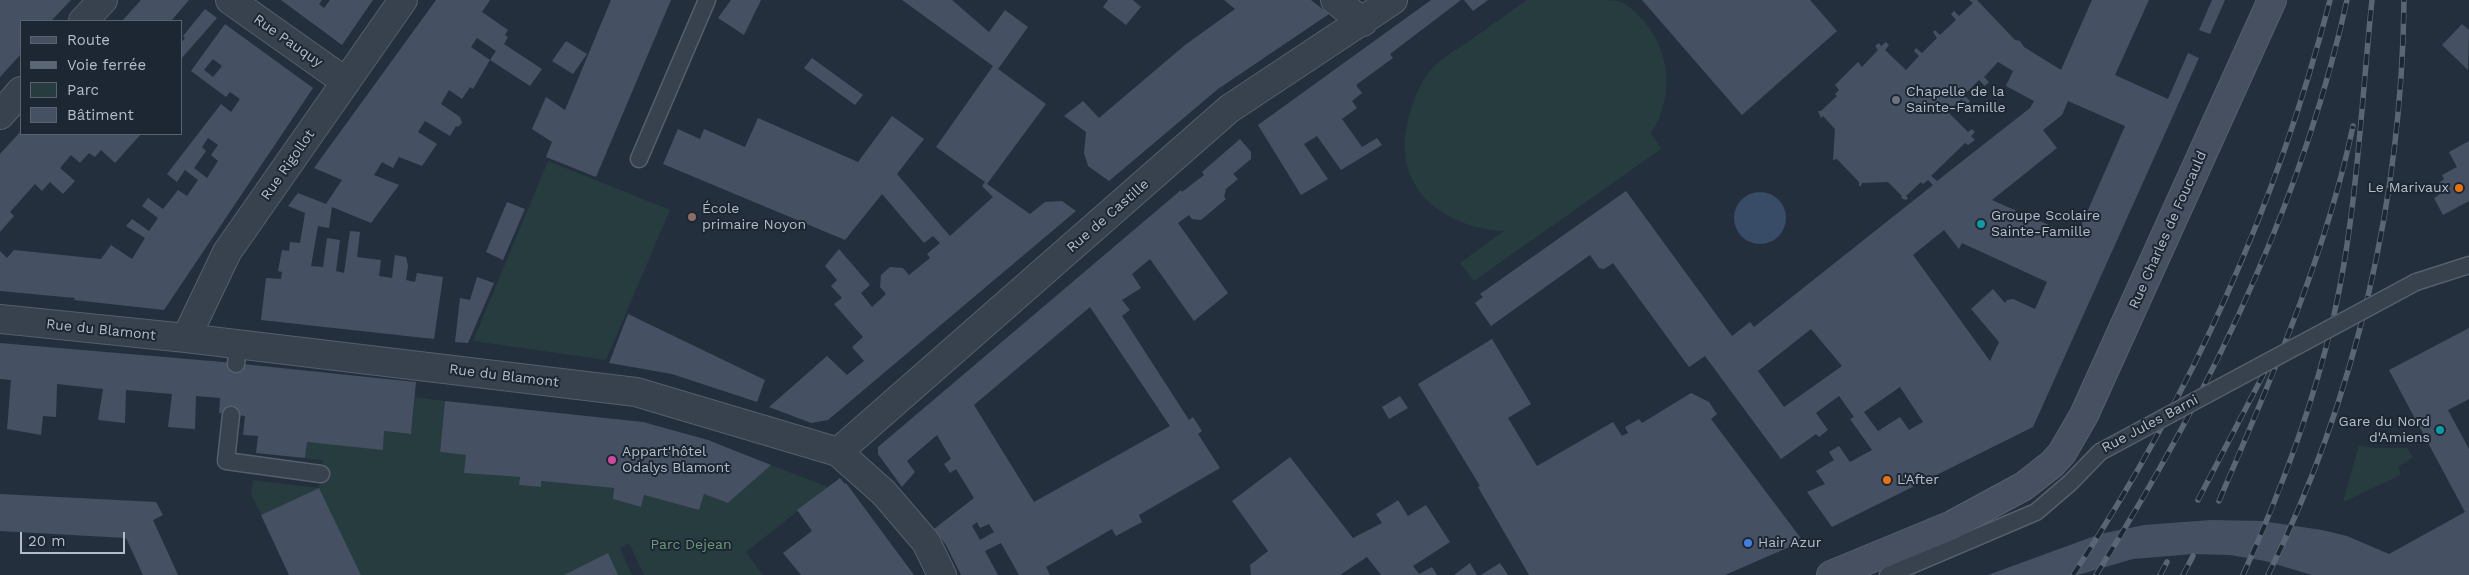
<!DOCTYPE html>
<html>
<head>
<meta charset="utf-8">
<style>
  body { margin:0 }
  #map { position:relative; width:2469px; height:575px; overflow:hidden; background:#242f3e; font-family:"Work Sans",sans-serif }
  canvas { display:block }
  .legend { position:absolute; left:20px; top:20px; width:162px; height:115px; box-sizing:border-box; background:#1d2633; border:1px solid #59626f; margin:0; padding:6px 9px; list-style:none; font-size:15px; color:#b4bcc9 }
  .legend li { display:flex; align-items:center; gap:10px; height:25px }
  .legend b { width:25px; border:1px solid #59626f }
  .scale { position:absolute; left:20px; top:532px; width:105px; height:22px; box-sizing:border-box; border:2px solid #b4bcc9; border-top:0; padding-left:6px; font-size:15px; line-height:18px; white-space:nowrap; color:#b4bcc9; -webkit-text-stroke:4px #1d2633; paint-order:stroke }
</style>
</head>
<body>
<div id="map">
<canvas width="2469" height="575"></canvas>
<ul class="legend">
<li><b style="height:6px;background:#465061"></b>Route</li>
<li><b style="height:6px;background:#5a6575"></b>Voie ferrée</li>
<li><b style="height:14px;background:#263c3f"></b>Parc</li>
<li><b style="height:14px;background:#455162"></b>Bâtiment</li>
</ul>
<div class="scale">20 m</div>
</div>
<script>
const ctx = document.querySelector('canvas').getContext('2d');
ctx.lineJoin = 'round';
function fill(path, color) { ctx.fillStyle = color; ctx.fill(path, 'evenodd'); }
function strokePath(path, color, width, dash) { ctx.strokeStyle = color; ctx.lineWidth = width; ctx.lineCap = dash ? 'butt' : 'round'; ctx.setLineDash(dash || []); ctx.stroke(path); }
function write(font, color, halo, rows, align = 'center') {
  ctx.font = font + ' "Work Sans",sans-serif'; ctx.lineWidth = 4; ctx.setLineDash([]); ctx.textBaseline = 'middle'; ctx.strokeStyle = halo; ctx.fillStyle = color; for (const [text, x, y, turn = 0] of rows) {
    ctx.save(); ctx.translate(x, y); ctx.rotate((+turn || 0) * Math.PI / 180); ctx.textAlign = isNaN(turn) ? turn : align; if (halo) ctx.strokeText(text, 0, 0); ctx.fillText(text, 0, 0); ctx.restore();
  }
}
const green = new Path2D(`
  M1527,0C1550,0 1573,0 1596,0C1603,0 1613,0 1619,1C1627,4 1634,11 1640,17C1671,48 1675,97 1651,133L1661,149L1474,281L1460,263L1504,231C1437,227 1388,182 1410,113C1414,99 1420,84 1429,72C1440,59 1454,51 1468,42C1488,28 1507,14 1527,0Z
  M548,161L670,210L606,360L473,341Z
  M415,397L445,401L440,452L466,455L465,473L520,477L519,485L541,487V481L614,488L613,499L641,507L644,495L699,510L704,494L728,503L771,465L828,487L746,552L763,575H644L629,543L620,548L632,575H361L319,488L261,515L251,494L253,480L319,488L323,460L305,458L307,442L383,449L384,431L411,434Z
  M2359,445L2372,448H2407L2413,457L2398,467L2401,475L2343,502Z`);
const water = new Path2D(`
  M1734 218a26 26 0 1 1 52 0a26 26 0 1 1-52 0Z`);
const building = new Path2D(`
  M0,0H71L51,21H21V54L0,77Z
  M141,0H189L171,21H122Z
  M281,0H322L319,4L324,8L330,0H373L342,45Z
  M436,0H490L482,12L508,30L505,35L508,37L504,44L542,69L530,86L490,60L496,51L477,38L471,47L490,60L473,89L470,87L462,99L449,90L441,104L460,117L462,123L458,127L456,126L450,136L425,121L418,132L437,144L422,166L399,157L393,168L382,162L374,175L399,185L371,223L332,207L329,228L318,226L311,266L323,267L327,238L340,240L336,271L344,273L350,231L360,232L357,257L381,260L379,276L392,278L395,255L406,257L408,266L406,280L415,282L417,273L443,277L434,339L261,320L266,278L281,279L282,272L278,271L282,250L289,251L290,242L300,243L305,213L288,206L298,193L326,204L342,180L314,168Z
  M611,0H671L596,177L546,157L552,142L532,129L546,97L565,110Z
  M731,0H761L744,35L718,18Z
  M902,0H952L989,32L1005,10L1028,27L998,69L1046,104L987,184L1030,214L1045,202L1062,201L1076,211L828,420L811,423L769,407L827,356L847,375L864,361L852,347L863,337L834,304L842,298L831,286L837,280L825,266L839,249L870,285L861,293L872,307L886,294L880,287L881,275L890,267L903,268L909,275L930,258L927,254L940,243L933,236L924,243L882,194L845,240L663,164L678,129L700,139L704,129L745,147L758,118L858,162L892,116L924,139L897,174L950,236L993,197L982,186L985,182L936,147L993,66Z
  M1108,0H1133L1141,7L1126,25L1103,7Z
  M1224,0H1311L1329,14L1218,89L1109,181L1088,166L1084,153L1086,132L1064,116L1083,101L1099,118L1185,45L1235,9Z
  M1431,0H1461L1390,54L1393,58L1356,85L1362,93L1352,101L1357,108L1342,119L1362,147L1377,138L1382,145L1341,170L1317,136L1304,144L1328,179L1301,195L1258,125Z
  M1464,0H1488L1473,11Z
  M1642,0H1810L1837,31L1742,115Z
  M1969,0H1977L2015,40L2020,41L2024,47L2061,70L2092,0H2149L2115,75L2168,99L2188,53L2199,58L2033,427L1832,527L1807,492L1825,484L1816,471L1834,460L1829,452L1839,446L1850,462L1872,450L1850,419L1854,417L1839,396L1816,413L1828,430L1819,437L1816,434L1781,459L1705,356L1689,367L1613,263L1604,269L1599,268L1590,255L1491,326L1475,303L1483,297L1480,294L1626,191L1732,336L1750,322L1754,327L1933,185L1928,180L1923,184L1921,182L1906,196L1908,198L1906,200L1901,198L1902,196L1888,182L1862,183L1861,186H1859V182L1837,159L1833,160L1835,129L1823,116L1821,118L1818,111H1821L1837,96L1835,94L1839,90L1835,85L1858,62L1862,67L1878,50L1875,46L1879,43L1881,46L1886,42L1889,45L1885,50L1906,70L1919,56L1914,51L1916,48L1922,53L1937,38L1933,32L1935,30L1940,35L1956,20L1951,14L1954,11L1959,16L1973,3ZM1998,62L2013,71L2006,86L2034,101L2030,108L1937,181L1931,176L1965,143L1968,145L1975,140L1971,136L1975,132L1972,129L1968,132L1948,112L1961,99L1967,105L1970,101L1964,95L1979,80L1985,86L1989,82L1984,77ZM2068,101L2125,126L2076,237L1992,200L2057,148L2043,130L2062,115ZM1944,230L1959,249L1962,243L2047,282L2035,309L2013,299L2007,300L2005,303L1993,289L1971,309L1999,342L1990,361L1913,255ZM1811,329L1842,366L1784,407L1758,371ZM1900,387L1923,422L1909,430L1900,417L1878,431L1864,412Z
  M2212,0H2225L2210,34L2199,30Z
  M205,9L217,18L181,59V43L185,38L183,36Z
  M225,24L313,88L164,310L74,300L75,298L0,291V251L7,258L14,250L101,259L111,245L132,259L145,238L126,226L132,219L149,231L158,218L142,206L148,198L163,209L178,190L187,196L198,180L185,170L177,182L167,174L221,104L231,112L240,99L230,92L226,97L191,71ZM213,59L222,66L213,77L204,70ZM208,138L218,145L211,155L218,161L207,178L194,168L206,151L202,147Z
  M2462,24L2469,30L2468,70L2442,45Z
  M566,41L587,54L573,74L552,61Z
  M812,58L863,95L855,105L804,68Z
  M21,131V134H141L115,163L101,150L95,157L89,153L80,163L71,155L60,168L75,181L63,194L50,182L42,191L35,184L10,212L14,216L0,232V154Z
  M1240,139L1251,152V159L1233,174L1238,179L1226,189L1224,197L1226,199L1201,220L1192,219L1189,215L1178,223L1228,293L1194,321L1150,259L1132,274L1141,288L1122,300L1130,310L1122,316L1189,420L1193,417L1202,431L1198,434L1220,468L1139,515L1142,522L1116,536L1112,529L1046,567L1050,575H1019L1001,543L985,551L998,575H961L946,545L934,529L974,498L956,469L950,473L944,464L951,459L937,435L907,461L915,472L902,487L878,454V447L1181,190L1182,192L1204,175L1202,172ZM1090,307L1170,426L1034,502L974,405ZM977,522L980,528L989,524L994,532L980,540L972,526Z
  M2469,141V201L2443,215L2434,198L2439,195L2436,189L2439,183L2444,179L2442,175L2457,167L2449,152Z
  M507,202L525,209L503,260L486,252Z
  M477,277L494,283L468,343L455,342L460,298L470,300Z
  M628,314L765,380L757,402L672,374L609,363Z
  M2469,328V399L2448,410L2469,449V575H2312L2265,561L2230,555L2193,554L2133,559L2078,575H1988L2100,534L2144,525L2211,520L2262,521L2322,530L2347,536L2389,554L2465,512L2389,370Z
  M1492,339L1531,404L1508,418L1537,466L1613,422L1622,436L1628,433L1625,427L1639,419L1642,423L1691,393L1709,402L1717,414L1711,419L1803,541L1725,575H1529L1478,487L1480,486L1418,384Z
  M0,343L223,362L416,382L411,434L384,431L383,450L307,442L305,458L256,453L258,436L243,435L245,416L219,413L220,398L196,396L195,429L168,427L172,394L126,390L125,423L98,420L103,389L57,384L56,417L43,416L41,435L7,429L11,380L0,379Z
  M1400,396L1408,408L1389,419L1382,407Z
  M445,401L643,422L708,440L771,465L728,503L704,494L699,510L644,495L641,507L613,499L614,488L541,481V487L519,485L520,477L464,473L466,455L440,452Z
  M1290,457L1353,538L1382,523L1376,514L1397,501L1398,500L1408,516L1426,505L1450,542L1413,566L1419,574L1432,567L1437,575H1381L1367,557L1340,575H1251L1250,565L1268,551L1232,501Z
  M840,478L845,484L846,483L914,575H801L783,553L812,531L797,510Z
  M319,488L361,575H289L261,515Z
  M0,494L156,502L163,515L153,520L178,575H143L126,538L0,531Z
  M608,553L618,575H564Z
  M1470,563L1477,575H1454Z
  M1500,563L1508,575H1481Z`);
const lane = new Path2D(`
  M639,159L707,0
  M2416,282L2469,265
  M236,364L238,344
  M231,415L226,461L321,474
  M1888,575L2036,512L2071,482L2100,452`);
const street = new Path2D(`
  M230,0L346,82
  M1335,0L1363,22
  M83,21L103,0
  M0,115L21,91
  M0,319L186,338L636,392L838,452L884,493L926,542L942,575
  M186,338L227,252L403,0
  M838,452L1229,109L1393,0`);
const secondary = new Path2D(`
  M1831,575L1952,525L2024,486L2052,464L2062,453L2084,415L2272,0`);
const rail = new Path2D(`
  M2198,500L2273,356
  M2219,501C2270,381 2326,255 2353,126
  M2073,575C2189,399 2277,204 2330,0
  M2096,575C2207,399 2302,204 2347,0
  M2160,575L2167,562
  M2183,575L2193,556
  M2243,575C2280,493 2313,407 2333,319C2357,216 2361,105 2372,0
  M2268,575C2356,397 2402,198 2404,0`);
const laneBridge = new Path2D(`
  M2100,452L2416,282`);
const markers = [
  [1896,100,5,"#6b7280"],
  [2459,188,5,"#e8710a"],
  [692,217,5,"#8d6e63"],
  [1981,224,5,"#0f9aa8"],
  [2440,430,5,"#0f9aa8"],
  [612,460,5,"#d1479c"],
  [1887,480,5,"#e8710a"],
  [1748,543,5,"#3f7fe0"]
];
const streetNames = [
  ["Rue Pauquy",288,41,35],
  ["Rue Rigollot",288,165,-55],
  ["Rue de Castille",1108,216,-41],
  ["Rue Charles de Foucauld",2168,230,-66],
  ["Rue du Blamont",101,330,6],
  ["Rue du Blamont",504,376,7],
  ["Rue Jules Barni",2150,424,-28]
];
const poiNames = [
  ["Chapelle de la",1906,92],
  ["Sainte-Famille",1906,108],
  ["Le Marivaux",2449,188,"right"],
  ["École",702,209],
  ["primaire Noyon",702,225],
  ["Groupe Scolaire",1991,216],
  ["Sainte-Famille",1991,232],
  ["Gare du Nord",2430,422,"right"],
  ["d'Amiens",2430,438,"right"],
  ["Appart'hôtel",622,452],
  ["Odalys Blamont",622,468],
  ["L'After",1897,480],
  ["Hair Azur",1758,543]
];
const parkNames = [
  ["Parc Dejean",691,545]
];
fill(green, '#263c3f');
fill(water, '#394c67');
fill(building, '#455162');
strokePath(lane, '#565f6c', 19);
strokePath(street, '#565f6c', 30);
strokePath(secondary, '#565f6c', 30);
strokePath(lane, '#38414e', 16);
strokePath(street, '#38414e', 28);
strokePath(secondary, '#465061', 28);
strokePath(rail, '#5a6575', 5.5);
strokePath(rail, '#1d2633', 4, [11]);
strokePath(laneBridge, '#565f6c', 19, []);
strokePath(laneBridge, '#38414e', 16);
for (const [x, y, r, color] of markers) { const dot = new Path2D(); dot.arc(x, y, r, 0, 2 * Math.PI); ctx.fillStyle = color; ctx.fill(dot); strokePath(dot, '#1d2633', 2); }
write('14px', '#b4bcc9', '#1d2633', streetNames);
write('14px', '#b4bcc9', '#1d2633', poiNames, 'left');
write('14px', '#6b9a76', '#1d2633', parkNames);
</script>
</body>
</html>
